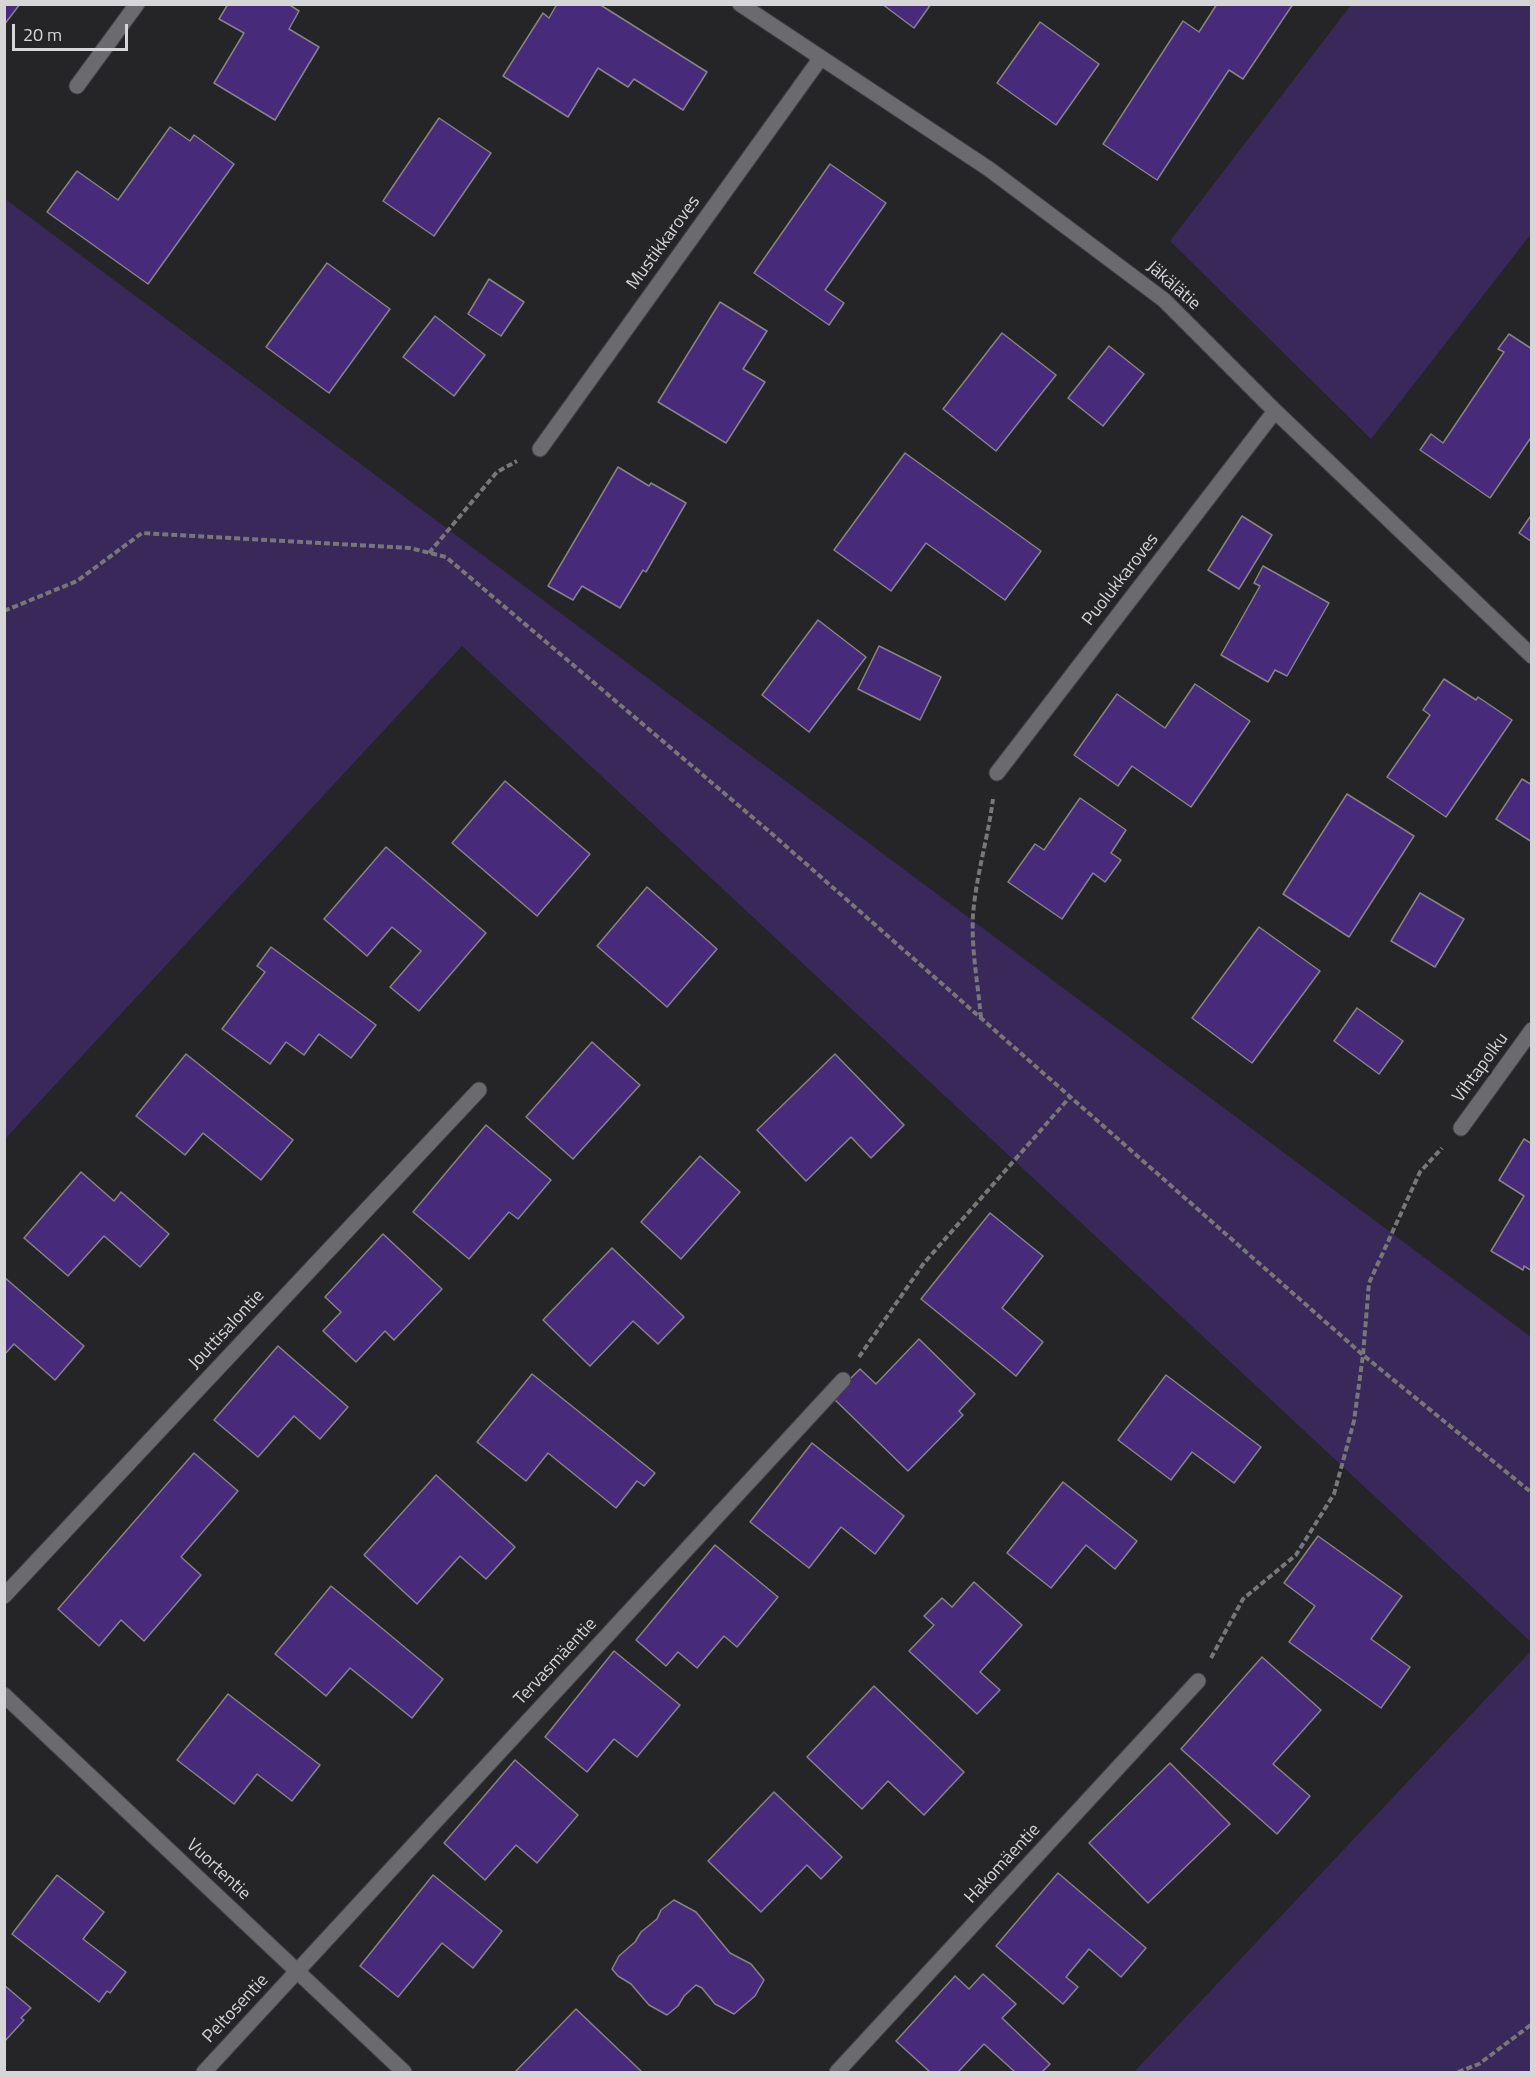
<!DOCTYPE html>
<html>
<head>
<meta charset="utf-8">
<style>
  body { margin:0 }
  #map { position:relative; width:1536px; height:2077px; overflow:hidden; background:#252427; font-family:"Titillium Web",sans-serif }
  canvas { display:block }
  .frame { position:absolute; inset:0; border:6px solid #d6d6d8; pointer-events:none }
  .scale { position:absolute; left:12px; top:24px; width:116px; height:27px; box-sizing:border-box; border:3px solid #d6d6d8; border-top:0; padding-left:8px; font-size:18px; line-height:21px; white-space:nowrap; color:#d6d6d8; -webkit-text-stroke:4px #252427; paint-order:stroke }
</style>
</head>
<body>
<div id="map">
<canvas width="1536" height="2077"></canvas>
<div class="frame"></div>
<div class="scale">20 m</div>
</div>
<script>
const ctx = document.querySelector('canvas').getContext('2d');
ctx.lineJoin = 'round';
function fill(path, color) { ctx.fillStyle = color; ctx.fill(path, 'evenodd'); }
function strokePath(path, color, width, dash) { ctx.strokeStyle = color; ctx.lineWidth = width; ctx.lineCap = dash ? 'butt' : 'round'; ctx.setLineDash(dash || []); ctx.stroke(path); }
function write(font, color, halo, rows, align = 'center') {
  ctx.font = font + ' "Titillium Web",sans-serif'; ctx.lineWidth = 6; ctx.setLineDash([]); ctx.textBaseline = 'middle'; ctx.strokeStyle = halo; ctx.fillStyle = color; for (const [text, x, y, turn = 0] of rows) {
    ctx.save(); ctx.translate(x, y); ctx.rotate((+turn || 0) * Math.PI / 180); ctx.textAlign = isNaN(turn) ? turn : align; if (halo) ctx.strokeText(text, 0, 0); ctx.fillText(text, 0, 0); ctx.restore();
  }
}
const green = new Path2D(`
  M1351,5H1532L1531,234L1371,439L1170,241Z
  M4,198L1531,1337V1642L462,646L5,1139Z
  M1531,1651V2072H1134Z`);
const building = new Path2D(`
  M4,4H20L4,25Z
  M228,4H288L299,11L289,29L319,47L275,120L214,83L244,33L219,19Z
  M557,4H599L707,72L683,110L634,79L628,87L598,68L568,117L503,76L543,13L549,18Z
  M882,4H931L914,28Z
  M1217,4H1293L1243,79L1229,70L1157,180L1103,144L1183,21L1199,32Z
  M1040,22L1099,64L1056,125L997,83Z
  M439,118L491,153L434,236L383,201Z
  M170,127L190,141L194,135L234,164L148,284L47,212L77,171L118,200Z
  M830,164L886,203L825,290L844,303L829,325L754,273Z
  M327,263L390,309L329,393L266,347Z
  M489,279L524,302L501,336L468,314Z
  M720,302L767,331L743,369L765,382L726,443L658,402Z
  M435,316L485,355L454,396L403,357Z
  M1002,333L1056,375L996,451L943,409Z
  M1509,334L1532,349V436L1490,498L1420,450L1431,434L1443,443L1504,352L1498,349Z
  M1109,346L1144,374L1103,426L1068,398Z
  M905,453L1041,551L1005,600L926,543L891,591L834,550Z
  M618,467L649,486L651,483L686,503L646,572L643,570L620,608L582,586L573,600L548,586Z
  M1532,514V542L1519,533Z
  M1242,516L1272,535L1239,589L1208,570Z
  M1263,566L1329,603L1287,676L1275,670L1268,682L1221,655L1260,586L1254,583Z
  M818,620L866,657L809,732L762,695Z
  M879,646L941,677L920,720L858,689Z
  M1444,679L1476,700L1478,697L1512,720L1446,817L1387,777L1430,715L1423,710Z
  M1195,684L1250,721L1191,807L1132,766L1118,786L1074,755L1117,694L1165,728Z
  M1522,779L1532,785V842L1496,819Z
  M505,781L590,854L537,916L452,843Z
  M1347,794L1414,836L1349,937L1283,894Z
  M1080,798L1126,830L1111,853L1121,860L1105,882L1093,873L1062,919L1008,882L1035,844L1044,850Z
  M386,847L486,933L419,1011L390,987L421,951L392,927L367,956L324,919Z
  M647,887L717,949L667,1007L597,946Z
  M1420,893L1464,919L1435,967L1391,941Z
  M1259,927L1320,971L1252,1063L1192,1018Z
  M271,947L376,1025L351,1058L319,1034L304,1055L286,1042L270,1064L222,1029L265,972L257,966Z
  M1357,1008L1403,1041L1379,1074L1334,1041Z
  M592,1042L640,1085L573,1159L526,1117Z
  M186,1054L293,1140L261,1180L203,1133L185,1155L136,1116Z
  M835,1054L904,1125L871,1158L851,1137L806,1181L757,1130Z
  M486,1125L551,1180L518,1219L509,1212L469,1259L413,1212Z
  M1524,1139L1532,1144V1271L1524,1266L1523,1270L1491,1251L1524,1196L1499,1180Z
  M700,1156L740,1192L681,1259L641,1222Z
  M81,1172L114,1201L121,1192L169,1234L140,1267L104,1236L68,1276L24,1238Z
  M990,1213L1043,1256L1002,1308L1043,1342L1016,1376L921,1299Z
  M383,1234L442,1289L394,1340L385,1331L356,1362L323,1331L341,1312L325,1297Z
  M612,1248L684,1317L658,1344L633,1321L590,1366L543,1320Z
  M4,1277L84,1346L55,1380L14,1344L4,1355Z
  M919,1339L975,1394L959,1411L963,1415L908,1471L832,1397L860,1369L876,1384Z
  M278,1346L348,1407L320,1439L294,1416L258,1457L214,1420Z
  M532,1374L655,1473L644,1486L637,1481L616,1508L548,1453L526,1481L477,1442Z
  M1166,1375L1261,1447L1234,1483L1192,1452L1171,1480L1118,1440Z
  M812,1443L904,1516L875,1554L841,1527L809,1568L750,1522Z
  M194,1453L238,1491L181,1557L201,1575L144,1641L121,1620L99,1646L58,1609Z
  M436,1475L515,1547L486,1579L460,1556L417,1604L364,1555Z
  M1063,1482L1137,1541L1115,1569L1086,1545L1051,1588L1007,1553Z
  M1318,1536L1402,1596L1371,1639L1410,1667L1381,1708L1289,1642L1315,1606L1284,1583Z
  M715,1545L778,1597L737,1647L724,1636L697,1668L678,1652L666,1666L636,1640Z
  M974,1582L1022,1625L980,1672L1000,1690L977,1714L909,1651L934,1625L924,1616L942,1598L952,1607Z
  M331,1586L443,1679L412,1718L350,1668L326,1696L275,1654Z
  M614,1651L680,1705L637,1757L614,1739L587,1772L545,1737Z
  M1262,1657L1321,1710L1273,1764L1310,1796L1277,1834L1181,1749Z
  M874,1686L964,1772L924,1815L888,1781L862,1809L807,1757Z
  M228,1694L320,1765L292,1801L257,1774L234,1804L177,1760Z
  M515,1760L578,1815L537,1863L516,1845L485,1880L444,1843Z
  M1170,1763L1230,1824L1148,1903L1089,1843Z
  M774,1792L842,1857L821,1879L807,1865L761,1912L708,1861Z
  M1058,1873L1146,1948L1121,1977L1089,1949L1066,1977L1078,1987L1063,2004L996,1946Z
  M57,1875L104,1912L83,1939L126,1972L110,1993L107,1991L99,2002L12,1934Z
  M433,1875L502,1931L473,1968L442,1943L398,1997L360,1966Z
  M674,1900L696,1912L730,1953L751,1964L764,1980L755,1996L734,2014L715,2004L702,1988L696,1985L684,1996L678,2006L667,2015L649,2005L631,1984L618,1976L612,1969L619,1956L635,1942L641,1932L657,1919L661,1910Z
  M983,1974L1016,2004L1002,2018L1050,2064L1042,2072H1015L984,2044L958,2072H930L896,2041L955,1976L969,1989Z
  M4,1985L31,2008L21,2018L24,2020L4,2042Z
  M576,2009L642,2072H515Z`);
const path = new Path2D(`
  M429,553L497,472L517,461
  M4,611L77,581L142,533L410,548L446,557L771,833L1363,1355L1532,1493
  M981,1018C978,984 971,949 973,915C976,876 988,838 993,799
  M859,1357L924,1263L1070,1097
  M1211,1658L1243,1599L1296,1555L1334,1494L1354,1421L1363,1355L1369,1283L1420,1172L1442,1148
  M1458,2072L1479,2064L1532,2024`);
const minor = new Path2D(`
  M740,4L989,169L1164,300L1275,411L1532,656
  M77,86L137,4
  M540,449L820,59
  M997,773L1275,411
  M1461,1128L1532,1030
  M4,1596L479,1090
  M4,1695L404,2072
  M204,2072L843,1380
  M837,2072L1198,1681`);
const streetNames = [
  ["Mustikkaroves",664,243,-54],
  ["Jäkälätie",1173,286,41],
  ["Puolukkaroves",1121,580,-52],
  ["Vihtapolku",1481,1068,-54],
  ["Jouttisalontie",227,1330,-47],
  ["Tervasmäentie",556,1662,-47],
  ["Hakomäentie",1003,1864,-47],
  ["Vuortentie",218,1870,43],
  ["Peltosentie",236,2009,-47]
];
fill(green, '#38295a');
fill(building, '#472b7a');
strokePath(building, '#848387', 1.5);
strokePath(minor, '#424144', 17);
strokePath(path, '#777679', 4, [6, 3]);
strokePath(minor, '#6b6a6e', 15);
write('18px', '#d6d6d8', '#252427', streetNames);
</script>
</body>
</html>
